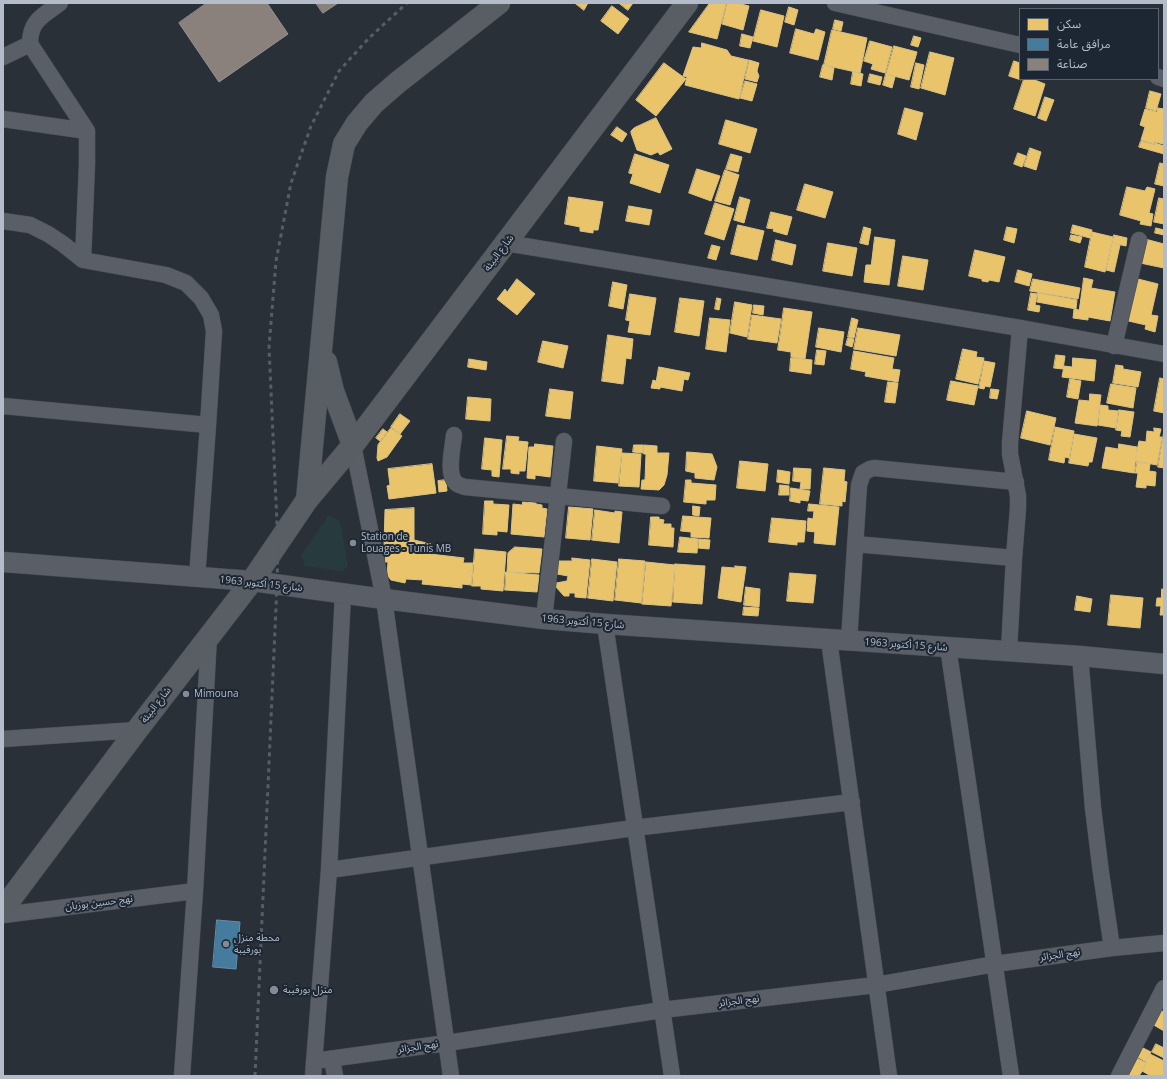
<!DOCTYPE html>
<html>
<head>
<meta charset="utf-8">
<style>
  body { margin:0 }
  #map { position:relative; width:1167px; height:1079px; overflow:hidden; background:#2a3038; font-family:"Open Sans","Noto Sans Arabic",sans-serif }
  canvas { display:block }
  .frame { position:absolute; inset:0; border:4px solid #b4bcc9; pointer-events:none }
  .legend { position:absolute; left:1019px; top:8px; width:140px; height:72px; box-sizing:border-box; background:#1d2633; border:1px solid #59626f; margin:0; padding:5px 7px; list-style:none; font-size:12px; color:#b4bcc9 }
  .legend li { display:flex; align-items:center; gap:8px; height:20px }
  .legend b { width:20px; border:1px solid #59626f }
</style>
</head>
<body>
<div id="map">
<canvas width="1167" height="1079"></canvas>
<div class="frame"></div>
<ul class="legend">
<li><b style="height:11px;background:#e9c46a"></b>سكن</li>
<li><b style="height:11px;background:#457b9d"></b>مرافق عامة</li>
<li><b style="height:11px;background:#8a817c"></b>صناعة</li>
</ul>
</div>
<script>
const ctx = document.querySelector('canvas').getContext('2d');
ctx.lineJoin = 'round';
function fill(path, color) { ctx.fillStyle = color; ctx.fill(path, 'evenodd'); }
function strokePath(path, color, width, dash) { ctx.strokeStyle = color; ctx.lineWidth = width; ctx.lineCap = dash ? 'butt' : 'round'; ctx.setLineDash(dash || []); ctx.stroke(path); }
function write(font, color, halo, rows, align = 'center') {
  ctx.font = font + ' "Open Sans","Noto Sans Arabic",sans-serif'; ctx.lineWidth = 4; ctx.setLineDash([]); ctx.textBaseline = 'middle'; ctx.strokeStyle = halo; ctx.fillStyle = color; for (const [text, x, y, turn = 0] of rows) {
    ctx.save(); ctx.translate(x, y); ctx.rotate((+turn || 0) * Math.PI / 180); ctx.textAlign = isNaN(turn) ? turn : align; if (halo) ctx.strokeText(text, 0, 0); ctx.fillText(text, 0, 0); ctx.restore();
  }
}
const green = new Path2D(`
  M329,515L340,521L348,565L343,571L305,566L301,555Z`);
const homes = new Path2D(`
  M575,3H588L584,10Z
  M619,3H633L628,10Z
  M710,3H726L717,39L689,32Z
  M727,3H737L749,6L743,30L722,24Z
  M612,6L629,19L618,34L601,21Z
  M789,7L798,10L794,25L785,22Z
  M761,10L784,16L777,47L753,41Z
  M835,20L843,22L841,31L833,29Z
  M796,29L814,34L816,29L825,32L818,60L790,53Z
  M832,30L867,38L860,73L824,65Z
  M742,34L753,37L750,48L740,46Z
  M914,36L921,38L918,47L911,45Z
  M870,41L892,47L885,73L871,69L873,64L864,61Z
  M702,43L727,50L731,56L748,60L739,99L685,85L687,77L683,76L693,47L701,48Z
  M894,46L917,52L909,80L886,74Z
  M930,52L954,58L945,95L921,88Z
  M749,60L759,63L757,71L759,76L757,82L745,79Z
  M1014,61L1020,63L1021,80L1009,76Z
  M664,63L686,79L656,116L636,100Z
  M916,63L924,65L919,89L911,87Z
  M823,65L834,68L832,80L820,77Z
  M853,72L863,74L861,86L851,84Z
  M870,74L882,77L880,85L868,82Z
  M886,74L895,77L892,88L883,85Z
  M1024,79H1032L1045,84L1035,116L1014,109Z
  M745,81L757,84L752,101L740,98Z
  M1150,91L1161,94L1156,111L1146,108Z
  M1045,97L1054,100L1046,121L1038,118Z
  M905,108L923,113L916,140L898,134Z
  M1158,108L1164,109L1163,144L1155,142L1154,144L1141,140L1145,127L1140,125L1145,109L1157,112Z
  M656,118L672,149L660,155L658,152L651,155L637,150L631,133V131L634,128Z
  M726,120L757,129L750,153L719,144Z
  M617,127L627,134L622,142L611,135Z
  M1141,141L1155,145V143L1164,146V154L1139,147Z
  M1030,148L1041,152L1036,170L1024,166Z
  M1018,153L1026,156L1022,167L1014,164Z
  M635,154L669,165L660,193L630,183L633,174L629,173Z
  M731,154L742,157L738,172L726,169Z
  M1160,163L1164,164V186L1155,184Z
  M697,169L720,176L711,201L689,193Z
  M725,170L739,175L730,205L715,201Z
  M805,184L833,192L825,218L797,210Z
  M1127,187L1145,191L1147,187L1155,189L1149,213L1153,214L1151,226L1140,224L1141,221L1120,215Z
  M569,197L603,202L598,230H593V233L580,231V227L565,224Z
  M740,197L750,200L744,223L734,220Z
  M1159,198L1164,199V224L1154,222Z
  M715,203L734,209L724,240L705,234Z
  M629,206L652,210L649,225L626,221Z
  M771,212L792,217L787,235L773,231L774,229L767,228Z
  M738,225L764,231L757,260L731,254Z
  M1073,225L1092,230L1090,238L1071,233Z
  M864,227L871,229L868,245L860,243Z
  M1007,227L1017,229L1014,243L1004,240Z
  M1156,228L1164,230V235L1155,233Z
  M1092,232L1113,237L1105,272L1085,267Z
  M1071,235L1082,237L1080,243L1070,240Z
  M1114,235L1127,238L1126,246L1112,243Z
  M875,237L895,240L889,285L864,282L866,265H871Z
  M1145,239L1164,244V268L1140,263Z
  M776,240L796,245L792,265L772,260Z
  M828,243L857,248L852,276L823,271Z
  M1112,243L1120,245L1114,272L1106,270Z
  M712,245L720,247L716,260L708,258Z
  M975,250L1005,257L999,282L989,280L988,282L982,281V279L969,276Z
  M903,256L928,260L923,290L898,286Z
  M1018,270L1032,274L1029,286L1015,282Z
  M1084,278L1093,280L1091,288L1115,292L1110,321L1088,317V320L1073,318L1074,309L1079,310Z
  M1134,278L1158,284L1151,315L1158,316L1155,332L1145,329L1146,325L1124,320Z
  M517,279L535,294L517,315L497,299L505,289L507,292Z
  M1033,279L1080,288L1078,299L1030,291Z
  M613,282L627,285L623,309L609,306Z
  M1031,293L1037,294L1035,305L1040,306L1039,312L1028,310Z
  M1038,293L1077,300L1076,309L1037,302Z
  M630,294L656,298L650,335L628,332L630,321L626,320Z
  M680,298L704,301L699,336L675,332Z
  M717,298L721,299L719,310L715,309Z
  M735,302L752,305L747,337L730,333Z
  M754,305L764,306L763,315L753,313Z
  M784,308L812,312L805,359L791,357V352L778,350Z
  M752,315L781,319L777,343L748,339Z
  M710,318L730,320L726,352L706,349Z
  M852,318L858,320L854,338L848,337Z
  M819,328L844,332L841,352L816,347Z
  M858,328L900,335L896,356L854,349Z
  M608,335L633,339L631,359L626,358L623,384L602,381Z
  M848,338L854,339L852,347L846,345Z
  M543,341L568,346L563,368L538,362Z
  M963,349L977,352L976,357L984,358L978,384L956,379Z
  M817,350L826,351L824,365L815,364Z
  M854,351L894,358L892,369L900,370L898,382L865,376L866,372L851,369Z
  M1056,355L1065,356L1063,369L1054,368Z
  M791,358L812,360L811,374L790,371Z
  M1073,358L1096,360L1094,381L1062,377L1064,366L1072,367Z
  M469,359L487,362L486,370L468,367Z
  M984,361L995,363L990,387L985,386L984,389L979,388Z
  M1116,365L1123,366V369L1141,372L1138,387L1113,383Z
  M659,367L690,373L688,380L684,379L682,391L660,387V389L651,388L653,380L656,381Z
  M1160,378L1164,379V413L1154,411Z
  M1070,379L1081,381L1078,399L1067,397Z
  M951,381L978,386L974,405L947,400Z
  M888,382L898,383L895,403L885,402Z
  M1111,384L1136,388L1133,408L1107,403Z
  M550,389L573,392L570,419L546,416Z
  M991,389L999,390L997,399L990,398Z
  M1090,394L1101,395L1097,426L1075,423L1079,400L1089,401Z
  M468,397L491,399L490,421L466,419Z
  M1100,405L1108,406V410L1118,411L1116,428L1098,425Z
  M1119,410L1134,412L1130,437L1121,436L1122,431L1116,430Z
  M1027,411L1056,418L1050,445L1021,438Z
  M400,414L410,421L400,434L391,427Z
  M1055,427L1074,431L1069,458L1065,457L1064,463L1049,460Z
  M391,428L402,436L387,457L378,461L377,458L378,445Z
  M1154,428L1161,429L1159,437H1162L1157,465L1135,461L1139,441L1146,442L1147,431L1154,432Z
  M383,429L387,432L380,441L376,438Z
  M1164,431V468L1158,467Z
  M1074,434L1097,438L1092,462H1089L1088,466L1069,463Z
  M507,436L519,437L518,441L528,442L525,471H519V474L511,473V469H503Z
  M485,438L502,440L499,477L492,476V470L482,469Z
  M535,444L553,446L550,477L535,475V479L527,478L529,447H534Z
  M1119,444L1137,447L1134,473L1102,468L1106,447L1118,449Z
  M634,445H643V453L633,452Z
  M644,445L657,446V453H669L667,475L664,485L659,490L641,489L642,480H645L646,454H644Z
  M597,446L622,449L618,483L594,481Z
  M687,452L712,454L717,467L714,480L695,478V473L686,471Z
  M622,453L641,454L639,487L619,486Z
  M740,461L768,464L765,491L737,488Z
  M1137,462L1150,464L1149,471L1156,472L1155,486L1146,485V488L1136,487L1138,473H1135Z
  M432,464L436,493L389,499L387,486L390,485L388,469Z
  M794,468L811,469L810,489H800L801,482L793,481Z
  M824,468L845,470L844,481L847,482L845,502L842,501V506L820,504Z
  M778,470L790,472L789,484L777,482Z
  M446,480L447,491L439,492L438,481Z
  M686,480H691V483L716,485L715,500H706V504L684,502Z
  M780,485L789,486V495H779Z
  M791,488L810,491L808,501L800,500V503L790,501Z
  M485,501H493V504L509,505L507,532L497,531V535L483,534Z
  M523,502L536,503V504L542,505V508L547,509L544,537L511,534L513,504L522,505Z
  M809,504L839,507L835,545L814,543L815,532L807,531L808,518L813,519L814,511H808Z
  M693,506L700,507L699,516L693,515Z
  M569,507L593,509L590,540L566,538Z
  M414,508V540L431,544L430,554L464,558L463,563H473L471,585L462,584V588L422,584L423,580L406,579L405,583L391,580L387,575L388,562H385L386,546H384L385,510Z
  M595,510L615,513V511L622,512L619,543L592,540Z
  M683,516L711,518L709,538L691,537V532L681,531Z
  M651,517H659V519L664,520L663,524H671V528H674L673,547L649,545Z
  M772,518L806,521L804,542H797V545L769,542Z
  M680,537L698,539L697,553L678,552Z
  M699,539L710,540L709,549L698,548Z
  M515,547L542,549L539,573L507,572L508,553Z
  M475,549L506,552L503,591L481,589V586H472Z
  M572,558L590,560L586,598L575,597V593H569V596H564L556,587V583L567,581L568,576L557,574L559,561H572Z
  M592,559L617,562L613,601L588,598Z
  M619,559L645,561L641,603L615,600Z
  M646,562L675,565L671,606L642,604Z
  M675,564L705,566L702,604L673,602Z
  M735,566L746,567L741,602L718,598L722,567L735,568Z
  M506,572L539,575L537,592L505,590Z
  M790,573L816,575L813,603L787,601Z
  M746,587L760,589L759,607L744,605Z
  M1162,589L1164,590V615H1160L1161,606H1156L1157,598H1161Z
  M1111,595L1143,598L1140,628L1108,625Z
  M1077,596L1092,599L1090,612L1075,610Z
  M744,607L759,608L758,616L743,615Z
  M1160,1010L1164,1012V1031L1152,1024Z
  M1156,1044L1164,1048V1058L1152,1052Z
  M1141,1047L1151,1052L1146,1062L1136,1056Z
  M1150,1054L1164,1061V1076H1151L1142,1071Z
  M1133,1056L1146,1063L1141,1073L1128,1066Z
  M1128,1066L1141,1073L1139,1076H1123Z`);
const public = new Path2D(`
  M217,920L240,922L236,969L213,967Z`);
const industry = new Path2D(`
  M207,3H267L288,34L219,82L179,23Z
  M316,3H338L323,13Z`);
const minor = new Path2D(`
  M835,3L1020,45
  M30,44C30,20 43,16 60,3
  M3,57L30,44L87,131V164L83,260
  M1158,77L1164,79
  M3,119L87,131
  M3,221L30,225L48,234L63,244L83,260L166,275L186,283L201,298L211,315L214,331L208,425L197,578
  M506,243L1020,328L1164,354
  M1114,346L1139,240
  M3,406L208,425
  M454,435C453,447 446,474 456,483C458,485 462,486 465,487L662,506
  M353,445L384,599L451,1076
  M855,544L1014,558
  M544,619L564,441
  M605,624L672,1076
  M829,640L889,1076
  M849,641L859,485L863,473L870,469L874,468L1016,482
  M948,647L1011,1076
  M1009,651L1014,558L1018,508V496L1010,454V443L1020,328
  M1080,656L1093,808L1101,873L1112,948
  M3,739L137,730
  M329,870L634,828L852,802
  M3,915L195,891
  M332,1059L335,1076
  M314,1061L447,1043L662,1010L876,985L995,964L1112,948L1164,943
  M182,1076L195,891L209,636
  M313,1076L329,870L343,594
  M1119,1076L1164,988`);
const tertiary = new Path2D(`
  M3,562L252,581L384,599L544,619L605,624L1080,656L1164,664`);
const secondary = new Path2D(`
  M326,362L333,391L353,445
  M307,500L337,177L344,144L357,123L374,103L397,83L499,3
  M3,909L137,730L252,581L307,500L353,445L687,3`);
const rail = new Path2D(`
  M255,1076L277,585L278,546L269,347L276,261L291,183L311,126L339,71L369,38L407,3`);
const markers = [
  [353,543,4,"#848b96"],
  [186,694,4,"#848b96"],
  [226,944,4,"#848b96"],
  [274,990,5,"#848b96"]
];
const streetNames = [
  ["شارع البيئة",499,253,-53],
  ["شارع 15 أكتوبر 1963",261,584,6],
  ["شارع 15 أكتوبر 1963",583,622,5],
  ["شارع 15 أكتوبر 1963",906,645,4],
  ["شارع البيئة",156,705,-52],
  ["نهج حسين بوزيان",99,903,-7],
  ["نهج الجزائر",1060,955,-8],
  ["نهج الجزائر",739,1001,-7],
  ["نهج الجزائر",418,1047,-8]
];
const poiNames = [
  ["Station de",361,537],
  ["Louages - Tunis MB",361,549],
  ["Mimouna",194,694],
  ["محطة منزل",234,938],
  ["بورقيبة",234,950],
  ["منزل بورقيبة",283,990]
];
fill(green, '#273a3e');
fill(homes, '#e9c46a');
strokePath(homes, '#d9c286', 1);
fill(public, '#457b9d');
strokePath(public, '#668eaa', 1);
fill(industry, '#8a817c');
strokePath(industry, '#979393', 1);
strokePath(minor, '#484c53', 17);
strokePath(tertiary, '#484c53', 21);
strokePath(secondary, '#484c53', 23);
strokePath(minor, '#5a5e66', 16);
strokePath(tertiary, '#5a5e66', 20);
strokePath(secondary, '#595d64', 22);
strokePath(rail, '#595d64', 3, [4, 4]);
for (const [x, y, r, color] of markers) { const dot = new Path2D(); dot.arc(x, y, r, 0, 2 * Math.PI); ctx.fillStyle = color; ctx.fill(dot); strokePath(dot, '#1d2633', 1.5); }
write('10px', '#b4bcc9', '#1d2633', streetNames);
write('10px', '#b4bcc9', '#1d2633', poiNames, 'left');
</script>
</body>
</html>
